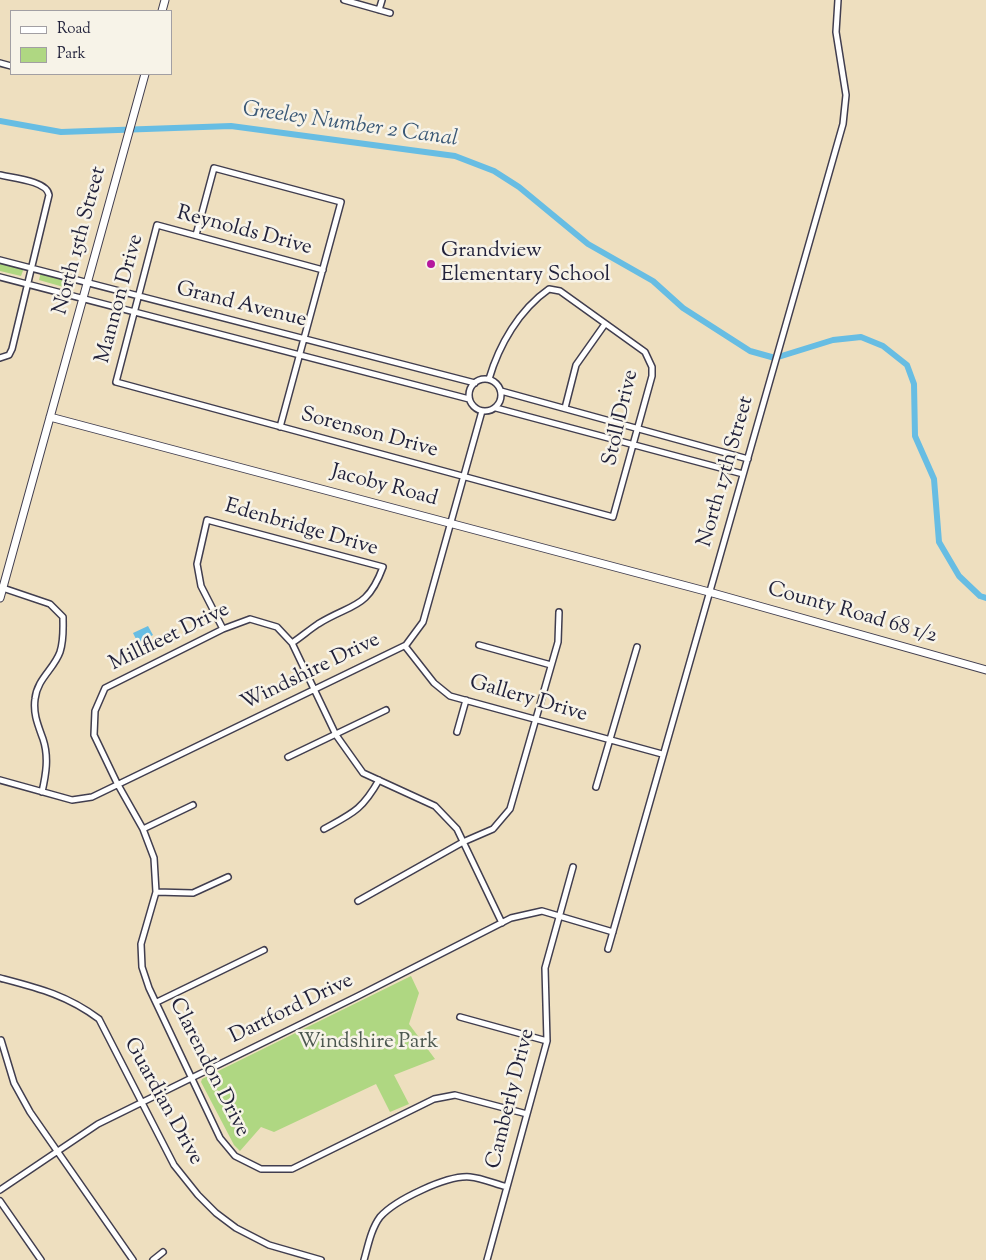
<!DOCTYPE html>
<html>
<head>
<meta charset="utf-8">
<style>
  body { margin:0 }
  #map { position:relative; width:986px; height:1260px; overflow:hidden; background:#eedfbf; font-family:"Sorts Mill Goudy",serif }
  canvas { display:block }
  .legend { position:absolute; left:10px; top:10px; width:162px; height:65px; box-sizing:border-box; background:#f7f3e8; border:1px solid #a29fa3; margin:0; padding:6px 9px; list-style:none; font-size:15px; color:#22223b }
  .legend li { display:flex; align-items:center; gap:10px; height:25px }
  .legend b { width:25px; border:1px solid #a29fa3 }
</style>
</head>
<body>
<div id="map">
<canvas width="986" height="1260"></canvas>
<ul class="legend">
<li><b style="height:6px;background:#fff"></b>Road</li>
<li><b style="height:14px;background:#afd782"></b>Park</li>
</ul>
</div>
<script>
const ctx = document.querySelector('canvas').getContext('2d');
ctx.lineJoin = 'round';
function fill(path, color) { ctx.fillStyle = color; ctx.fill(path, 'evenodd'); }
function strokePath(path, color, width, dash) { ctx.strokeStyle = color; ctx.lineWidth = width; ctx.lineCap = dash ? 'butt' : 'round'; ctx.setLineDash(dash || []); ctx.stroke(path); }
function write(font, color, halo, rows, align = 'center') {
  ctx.font = font + ' "Sorts Mill Goudy",serif'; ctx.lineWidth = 5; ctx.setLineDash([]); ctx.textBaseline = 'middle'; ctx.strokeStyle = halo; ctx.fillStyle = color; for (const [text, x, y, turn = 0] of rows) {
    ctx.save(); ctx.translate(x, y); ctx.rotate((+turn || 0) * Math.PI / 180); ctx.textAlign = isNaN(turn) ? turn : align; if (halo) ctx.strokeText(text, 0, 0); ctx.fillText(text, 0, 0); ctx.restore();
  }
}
const green = new Path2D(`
  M0,262L24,268L21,276L0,271Z
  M41,272L71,280L72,284L67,288L39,280Z
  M411,976L419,993L409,1024L435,1059L394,1075L409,1104L390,1112L376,1084L274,1132L261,1127L240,1151L234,1145L201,1082L202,1079Z`);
const water = new Path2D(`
  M148,626L153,635L138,643L133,633Z`);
const canal = new Path2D(`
  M0,121L61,132L231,126L455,156L494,171L519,187L588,244L653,281L683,308L750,351L775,358L833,340L861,337L883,346L907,365L914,384L915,436L934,479L939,542L959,576L980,596L986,598`);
const minor = new Path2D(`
  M344,0L390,13
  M379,10L382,0
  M0,63L11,66
  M0,175C13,178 47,181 49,195L12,349L9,355L0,358
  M196,235L214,168L341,202L280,427
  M0,260L475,383
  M323,270L157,225L116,382L613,517L652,376V367L645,352L560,291L549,289C519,310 499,345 489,379
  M0,277L469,399
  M469 395a16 16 0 1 1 32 0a16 16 0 1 1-32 0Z
  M501,391L748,459
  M496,408L743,474
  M565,408L576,365L605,324
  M0,587L50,604L63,617C63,629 64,640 60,652C54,669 37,679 35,699C33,714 38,725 43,739C49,757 46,774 42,792
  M223,629L201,586L197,564L207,520L383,567C367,610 352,603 318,624C309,630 301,637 292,643
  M479,645L551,665
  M405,646L434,683L450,696L662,754
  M457,732L466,700
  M288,757L386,710
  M0,780L72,800L92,797L406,645L423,622L482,411
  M596,787L637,647
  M143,829L193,805
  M324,829C353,813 362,810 379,780
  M156,892L193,893L228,877
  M358,901L463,842L493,829L510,809L558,642L559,612
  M502,923L457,829L435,806L363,773L336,735L292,643L277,627L250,619L223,629L105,688L95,711L94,735L117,783L143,829L154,858L156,892L141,944L142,967L149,988L220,1138L235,1156L261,1169H292L434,1099L455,1095L527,1114
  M608,949L843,124L846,95L836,32L838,0
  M0,978C38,988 67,995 99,1019L174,1165L198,1195L216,1213L236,1228L269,1245L321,1260
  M157,1002L264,950
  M460,1017L547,1041
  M1,1040L14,1083L30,1112L133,1260
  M0,1190L98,1124L358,996L511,918L542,911L613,932
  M0,1201L41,1260
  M153,1260L163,1252
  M364,1260C368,1246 371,1229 380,1217C395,1200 447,1175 470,1177C482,1178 495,1184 507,1187
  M487,1260L547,1041L545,968L573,867`);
const tertiary = new Path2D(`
  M162,11L165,0
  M50,417L709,592L986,670
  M0,598L145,74`);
const markers = [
  [431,264,5,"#b5179e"]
];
const streetNames = [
  ["Reynolds Drive",244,232,15],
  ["North 15th Street",81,241,-75],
  ["Mannon Drive",121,299,-75],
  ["Grand Avenue",241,306,14],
  ["Stoll Drive",622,418,-77],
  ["Sorenson Drive",369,434,15],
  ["North 17th Street",727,472,-74],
  ["Jacoby Road",384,487,15],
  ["Edenbridge Drive",301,529,16],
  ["County Road 68 1/2",852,614,16],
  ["Millfleet Drive",170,638,-26],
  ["Windshire Drive",311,673,-26],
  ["Gallery Drive",528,700,16],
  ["Dartford Drive",292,1010,-26],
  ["Clarendon Drive",208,1068,63],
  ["Camberly Drive",512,1099,-76],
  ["Guardian Drive",162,1102,61]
];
const poiNames = [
  ["Grandview",441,252],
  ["Elementary School",441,276]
];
const parkNames = [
  ["Windshire Park",368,1043]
];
const waterNames = [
  ["Greeley Number 2 Canal",350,126,8]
];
fill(green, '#afd782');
fill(water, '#67bde3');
strokePath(canal, '#67bde3', 6);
strokePath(minor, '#413e4f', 8);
strokePath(tertiary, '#413e4f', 9);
strokePath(minor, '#fff', 5);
strokePath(tertiary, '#fff', 7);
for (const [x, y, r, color] of markers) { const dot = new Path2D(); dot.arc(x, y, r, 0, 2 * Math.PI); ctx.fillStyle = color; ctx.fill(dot); strokePath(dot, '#f7f3e8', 2); }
write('21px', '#22223b', '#f7f3e8', streetNames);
write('21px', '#22223b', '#f7f3e8', poiNames, 'left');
write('21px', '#4c5850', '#f7f3e8', parkNames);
write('italic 22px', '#3a5876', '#f7f3e8', waterNames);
</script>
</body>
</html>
